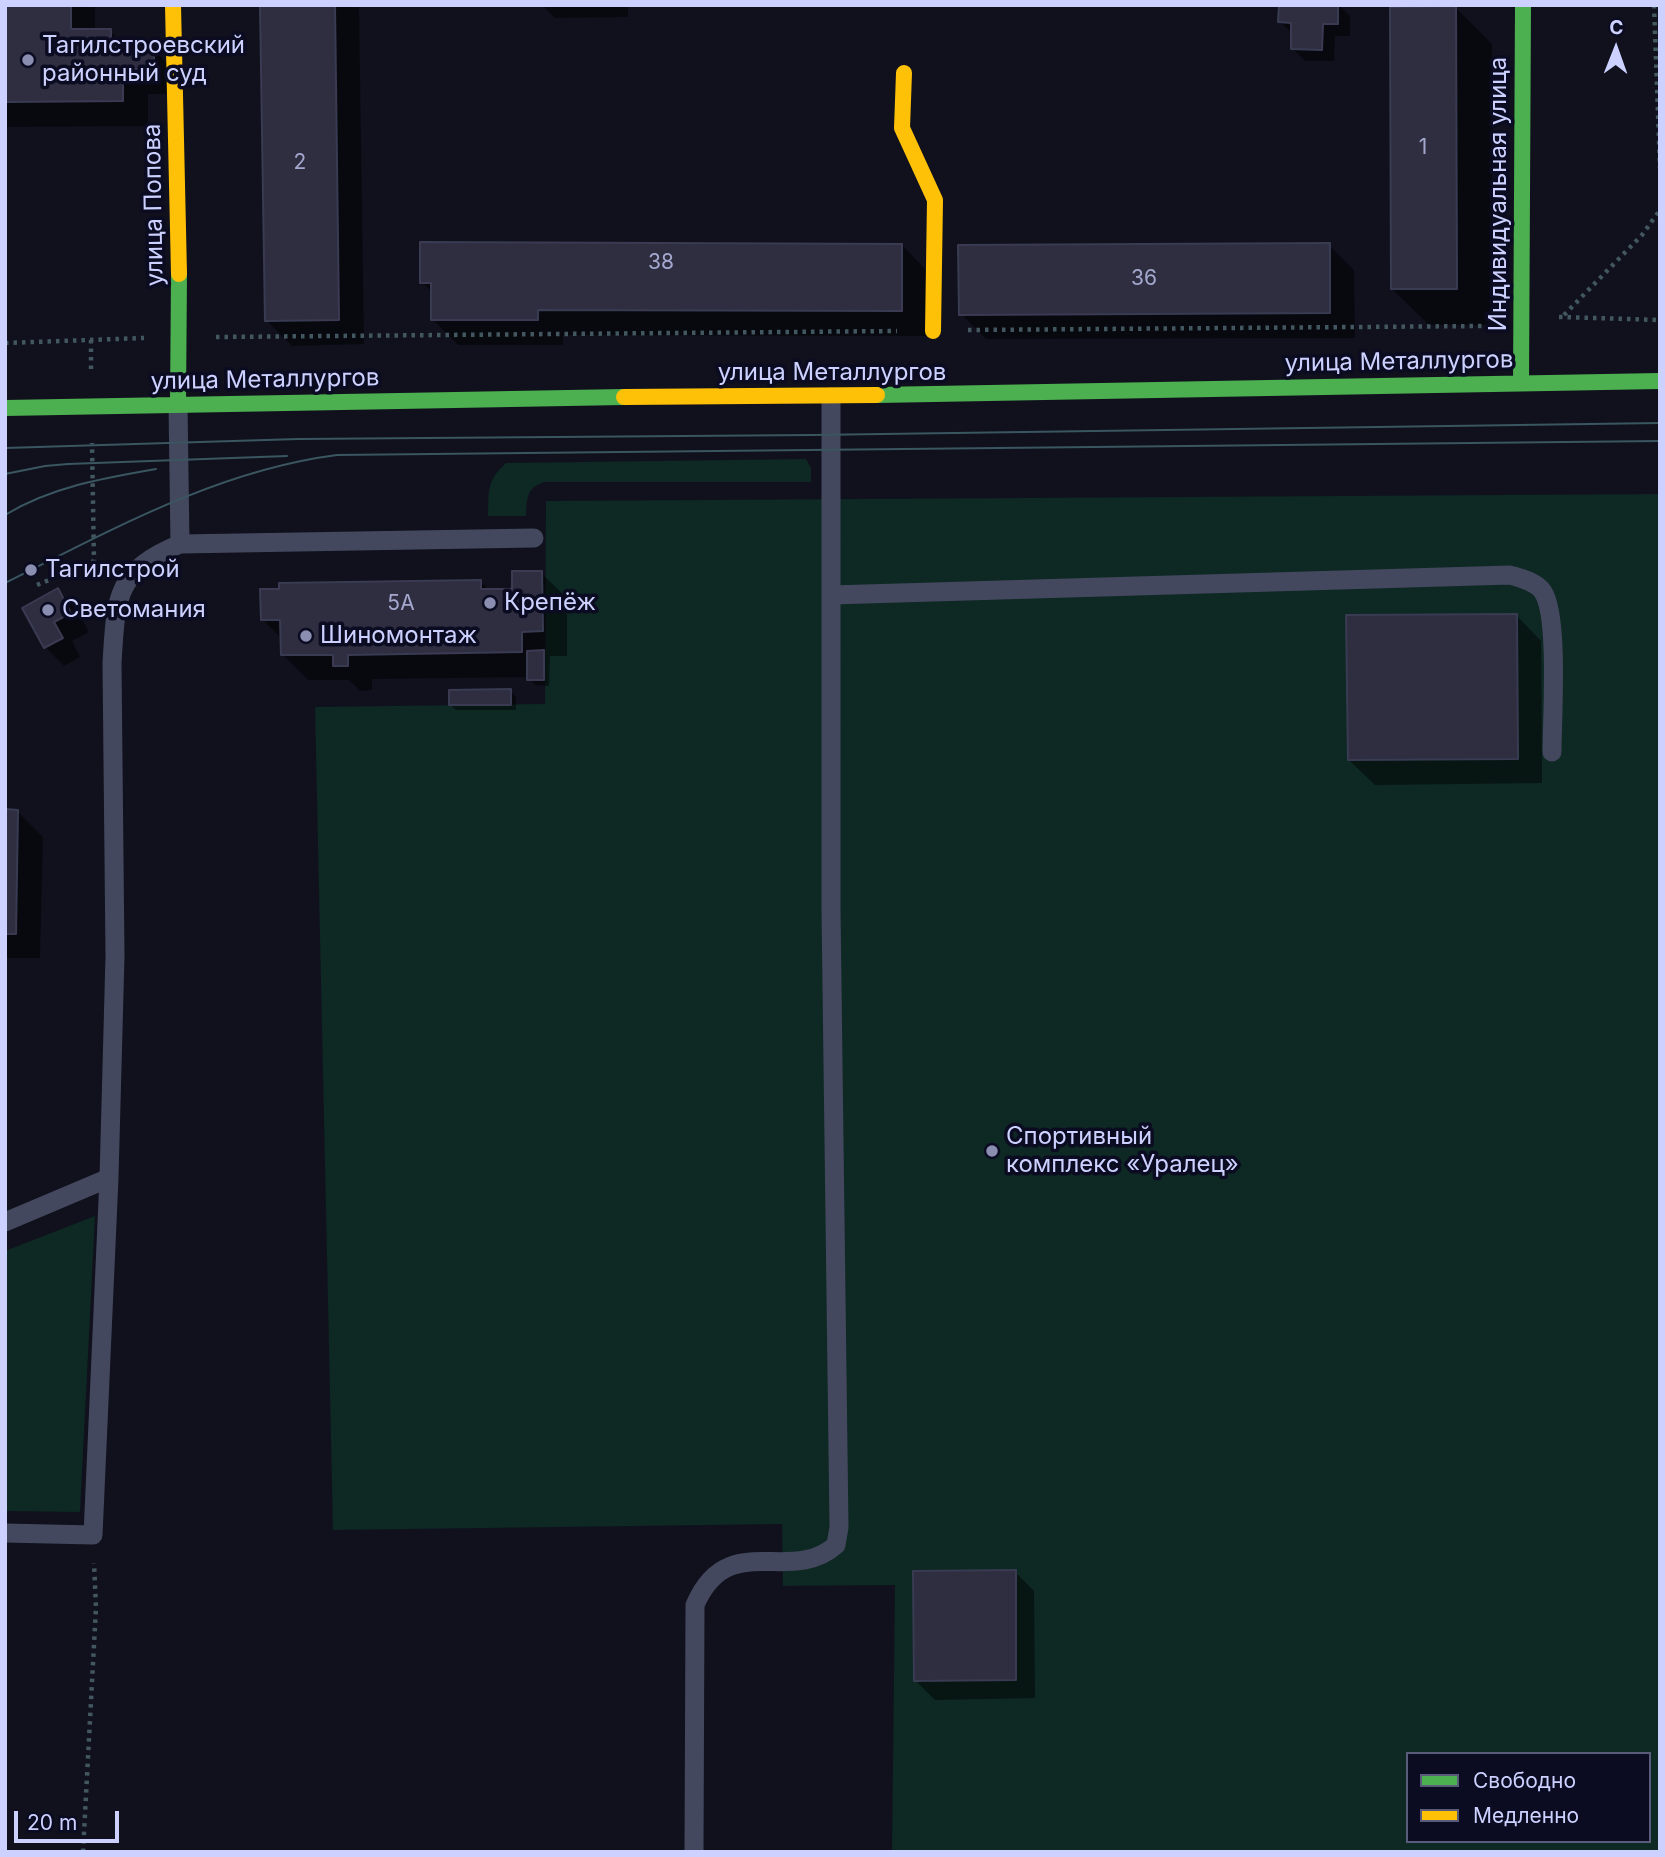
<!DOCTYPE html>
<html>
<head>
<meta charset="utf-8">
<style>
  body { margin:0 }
  #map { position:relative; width:1665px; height:1857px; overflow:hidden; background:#10111d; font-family:Inter,sans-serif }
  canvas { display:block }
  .frame { position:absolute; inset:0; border:7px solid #ccd1ff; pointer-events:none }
  .legend { position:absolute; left:1406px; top:1752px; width:245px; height:91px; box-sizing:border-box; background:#0b0c22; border:2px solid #585b7a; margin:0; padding:9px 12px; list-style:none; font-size:21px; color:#ccd1ff }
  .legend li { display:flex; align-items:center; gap:14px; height:35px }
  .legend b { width:35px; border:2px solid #585b7a }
  .north { position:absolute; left:1581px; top:14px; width:70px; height:70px; -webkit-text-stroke:5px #0b0c22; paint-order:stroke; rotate:1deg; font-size:19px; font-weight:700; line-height:28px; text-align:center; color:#ccd1ff }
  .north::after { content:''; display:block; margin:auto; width:24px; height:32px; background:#ccd1ff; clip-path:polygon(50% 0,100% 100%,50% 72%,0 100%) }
  .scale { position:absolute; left:14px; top:1811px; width:105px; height:32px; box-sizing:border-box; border:4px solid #ccd1ff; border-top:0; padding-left:9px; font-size:21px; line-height:24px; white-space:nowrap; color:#ccd1ff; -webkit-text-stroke:5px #0b0c22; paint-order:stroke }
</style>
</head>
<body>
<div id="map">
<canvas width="1665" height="1857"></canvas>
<div class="frame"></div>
<ul class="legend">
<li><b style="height:9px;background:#4caf50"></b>Свободно</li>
<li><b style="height:9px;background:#ffc107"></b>Медленно</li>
</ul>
<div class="north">С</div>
<div class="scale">20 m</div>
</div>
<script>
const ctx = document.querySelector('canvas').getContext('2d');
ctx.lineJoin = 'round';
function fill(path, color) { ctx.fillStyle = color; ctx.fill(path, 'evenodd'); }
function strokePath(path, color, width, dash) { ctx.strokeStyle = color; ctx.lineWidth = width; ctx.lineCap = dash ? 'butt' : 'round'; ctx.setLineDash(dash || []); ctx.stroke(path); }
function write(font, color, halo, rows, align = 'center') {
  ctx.font = font + ' Inter,sans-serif'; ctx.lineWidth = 7; ctx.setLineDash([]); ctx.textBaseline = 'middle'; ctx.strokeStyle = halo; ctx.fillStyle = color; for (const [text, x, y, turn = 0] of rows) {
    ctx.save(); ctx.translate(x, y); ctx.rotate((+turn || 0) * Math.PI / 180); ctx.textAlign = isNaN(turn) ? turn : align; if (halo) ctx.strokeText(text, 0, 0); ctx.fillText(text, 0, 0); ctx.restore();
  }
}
const green = new Path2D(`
  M806,459L811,468V482H544C526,488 527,499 526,516H488C489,491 486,481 506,463Z
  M1660,494V1852H892L895,1585L783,1586L782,1524L333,1530L315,707L545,704L546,501ZM1408,1754H1649V1841H1408Z
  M95,1216L80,1512L5,1511V1251Z`);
const shadow = new Path2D(`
  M5,5H95V31H110L128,49H153L178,74L179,94H148V126L5,127Z
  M262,5H359L364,344L292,346L266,320Z
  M542,5H628V17L555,18Z
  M1280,5H1339L1350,16V36H1335L1334,61H1305L1292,48L1293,34L1280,22Z
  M1456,8L1492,44L1493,325H1429L1392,289Z
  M902,245L927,271V336L563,335V345H458L433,320V293L422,282Z
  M1329,245L1354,270L1355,338L986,339L961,314Z
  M541,573L567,598V656H550L549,686L535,685L529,677L372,679V690L360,691L349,680H308L282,654V639L262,619L481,582L489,590H514Z
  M58,590L77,610L89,632L72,641L80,657L64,666L45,647Z
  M1516,615L1541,641L1542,783L1375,785L1349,760Z
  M510,691L516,697V710H456L450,704Z
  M5,811H17L43,837L40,958H5Z
  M1015,1572L1034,1591L1035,1698L935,1700L915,1680Z`);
const building = new Path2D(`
  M5,5H71V29H111V47H154V69H123V101L5,102Z
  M260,5H335L339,320L265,321Z
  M1279,5H1338V24H1323L1322,50L1291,49V23L1278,22Z
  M1456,6L1457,289H1391L1390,7Z
  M420,242L902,244V311L538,310V320H431V283H420Z
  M1330,243V313L959,315L958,245Z
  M512,571H542L543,631L522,632V652L348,655V666H333V655H281L280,620H261L260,589H279V583L481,580V589H512Z
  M58,588L71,613L54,622L63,638L44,648L22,608Z
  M1517,614L1518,759L1348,760L1346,615Z
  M544,650V680H527V651Z
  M511,689V705H449V690Z
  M5,809L18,810L16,934H5Z
  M1016,1570V1680L914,1681L913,1571Z`);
const path = new Path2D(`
  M1654,5L1660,168
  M1564,315L1642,235L1660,210
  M1559,317L1660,320
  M968,330L1485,326
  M216,337L897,331
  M91,340V371
  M5,343L144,338
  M37,585L94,561L92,443
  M83,1852L96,1607L94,1563`);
const lane = new Path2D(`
  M178,404L180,544L534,538
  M831,595L1510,575C1520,578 1537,582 1543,592C1559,616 1552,719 1552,752
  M5,1222L109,1178
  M5,1533L93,1535L109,1178L115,956L112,663C116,598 115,571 180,544
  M694,1852L695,1605C728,1528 790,1586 836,1545L839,1527L831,909V397`);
const fast = new Path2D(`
  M1521,383L1523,5
  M877,395L1660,381
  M178,404L179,274
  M5,408L624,397`);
const slow = new Path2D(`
  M173,5L179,274
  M904,73L902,128L935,200L933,331
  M624,397L877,395`);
const tram = new Path2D(`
  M5,448L298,439L812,435L1660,423
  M5,474L45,466L68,464L287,456
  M5,515C51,487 104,478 156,469
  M5,583C111,530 219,470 337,455L1660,441`);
const markers = [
  [28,60,7,"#8a8eb0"],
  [31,570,7,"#8a8eb0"],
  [490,603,7,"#8a8eb0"],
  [48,610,7,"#8a8eb0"],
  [306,636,7,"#8a8eb0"],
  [992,1151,7,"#8a8eb0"]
];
const numberNames = [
  ["1",1423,148],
  ["2",300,163],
  ["38",661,263],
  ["36",1144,279],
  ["5А",401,604]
];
const poiNames = [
  ["Тагилстроевский",42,46],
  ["районный суд",42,74],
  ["Тагилстрой",45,570],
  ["Крепёж",504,603],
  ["Светомания",62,610],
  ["Шиномонтаж",320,636],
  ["Спортивный",1006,1137],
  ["комплекс «Уралец»",1006,1165]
];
const streetNames = [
  ["Индивидуальная улица",1499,194,-90],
  ["улица Попова",154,205,-91],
  ["улица Металлургов",1399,362,-1],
  ["улица Металлургов",832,373],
  ["улица Металлургов",265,380,-1]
];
fill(green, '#0e2824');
fill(shadow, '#0007');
fill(building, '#2e2e40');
strokePath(building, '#393b52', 2);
strokePath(path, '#425760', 4.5, [3.5, 5]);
strokePath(lane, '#44485e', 19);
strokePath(fast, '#4caf50', 16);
strokePath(slow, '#ffc107', 16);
strokePath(tram, '#3a5661', 2);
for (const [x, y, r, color] of markers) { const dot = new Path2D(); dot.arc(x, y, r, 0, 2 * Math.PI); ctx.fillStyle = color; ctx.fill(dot); strokePath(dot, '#0b0c22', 2.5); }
write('21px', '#a4a8cf', null, numberNames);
write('24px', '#ccd1ff', '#0b0c22', poiNames, 'left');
write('24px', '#ccd1ff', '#0b0c22', streetNames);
</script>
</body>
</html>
